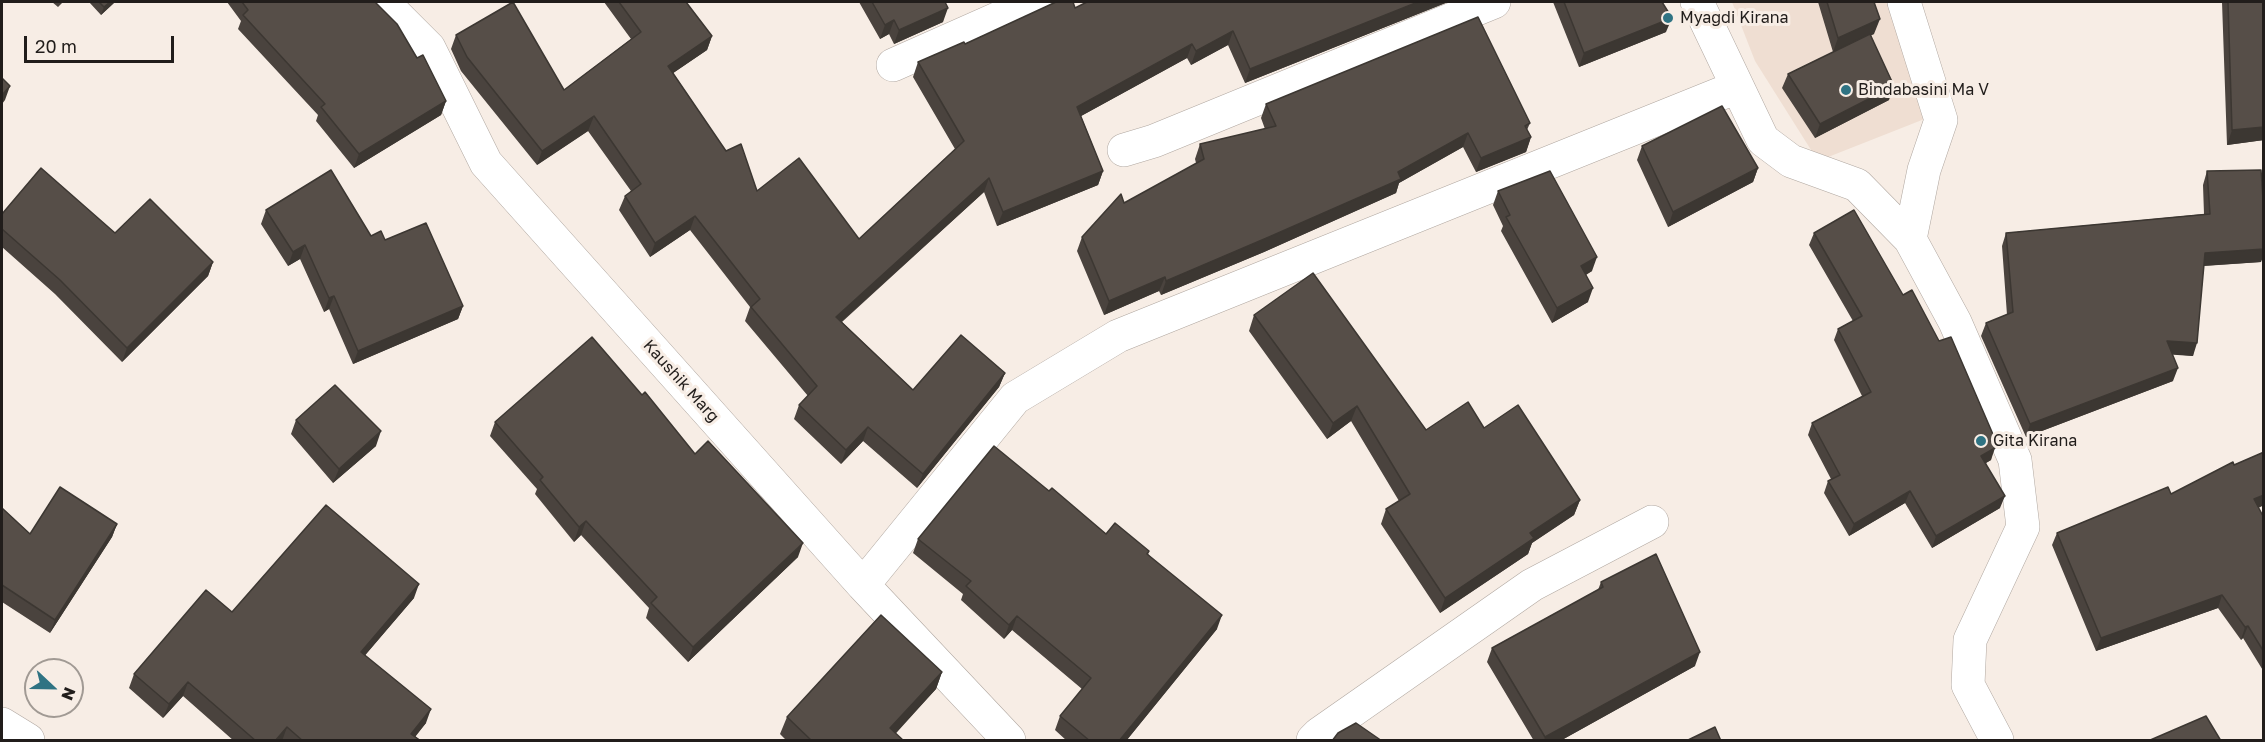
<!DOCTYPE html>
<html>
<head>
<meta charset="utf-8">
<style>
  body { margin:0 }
  #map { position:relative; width:2265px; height:742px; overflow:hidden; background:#f7ede5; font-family:"Golos Text",sans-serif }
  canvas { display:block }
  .frame { position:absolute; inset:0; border:3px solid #211d1b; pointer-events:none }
  .north { position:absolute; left:24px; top:658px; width:60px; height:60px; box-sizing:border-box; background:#f7ede5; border:2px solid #a19a94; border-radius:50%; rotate:112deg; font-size:16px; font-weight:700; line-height:24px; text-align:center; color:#211d1b }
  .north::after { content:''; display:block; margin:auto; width:21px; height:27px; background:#2f7383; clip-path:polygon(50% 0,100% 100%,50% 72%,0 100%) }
  .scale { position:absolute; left:24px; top:36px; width:150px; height:27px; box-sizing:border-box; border:3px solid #211d1b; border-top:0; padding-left:8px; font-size:18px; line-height:21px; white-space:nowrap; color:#211d1b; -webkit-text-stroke:4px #f7ede5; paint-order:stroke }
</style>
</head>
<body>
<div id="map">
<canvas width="2265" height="742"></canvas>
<div class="frame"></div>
<div class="north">N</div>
<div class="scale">20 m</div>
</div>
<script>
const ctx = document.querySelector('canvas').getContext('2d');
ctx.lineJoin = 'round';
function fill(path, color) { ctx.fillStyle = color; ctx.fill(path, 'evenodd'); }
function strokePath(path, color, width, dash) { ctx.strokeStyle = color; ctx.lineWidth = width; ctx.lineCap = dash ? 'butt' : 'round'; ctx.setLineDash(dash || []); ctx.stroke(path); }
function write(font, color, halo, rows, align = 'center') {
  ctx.font = font + ' "Golos Text",sans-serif'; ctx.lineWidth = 6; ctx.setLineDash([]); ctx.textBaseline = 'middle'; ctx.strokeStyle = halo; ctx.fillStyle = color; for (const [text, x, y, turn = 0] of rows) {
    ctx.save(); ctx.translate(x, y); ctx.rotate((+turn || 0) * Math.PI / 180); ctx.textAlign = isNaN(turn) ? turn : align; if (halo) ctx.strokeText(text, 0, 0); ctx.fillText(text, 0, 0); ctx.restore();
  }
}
const built = new Path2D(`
  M1732,2H1894L1927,118L1818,161L1755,61Z`);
const minor = new Path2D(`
  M383,2L429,48L486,163L863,585L1009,740
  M1697,2L1763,140L1791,161L1857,185L1910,239L1955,322L2015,460L2023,527L1970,640L1968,685L1997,740
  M1904,2L1941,120L1924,170L1910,239
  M893,65L1035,2
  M1124,150L1154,141L1494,2
  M863,585L1015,398L1118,336L1737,87
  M1313,740L1319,734L1532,585L1652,522`);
const trunk = new Path2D(`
  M2,724L28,740`);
const wall = new Path2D(`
  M52,2H63L58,7Z
  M89,2H115L101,15Z
  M227,2H375L417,58L446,101L441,115L354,168L316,121L318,115L238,29L241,21Z
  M604,2H686L712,36L707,50L673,73L726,151L757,191L859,239L955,149L913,77L918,62L965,44L1075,8L1448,2L1245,83L1228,45L1191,65L1187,58L1081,116L1103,171L1098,185L997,226L984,192L842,322L913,390L1005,373L999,387L917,488L863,441L841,464L794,419L799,405L808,396L745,321L750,307L690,230L650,257L619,210L625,196L631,191L588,131L537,165L461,71L451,49L456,35L564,90L631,39Z
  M859,2H945L943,22L894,44L889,34L880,39Z
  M1553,2H1662L1666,32L1579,67Z
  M1818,2H1874V34L1871,35L1889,100L1815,138L1782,88L1788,74L1833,52Z
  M2222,2H2264V140L2227,145Z
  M1266,104L1530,123L1527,130L1531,137L1526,152L1476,172L1463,147L1399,183L1396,193L1264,252L1161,295L1159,291L1104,315L1077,251L1082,237L1196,163L1195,159L1200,144L1265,129L1261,118Z
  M1642,146L1758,168L1753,182L1668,227L1637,160Z
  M2207,171L2261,262L2204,266L2193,356L2173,354V381L2026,437L1981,336L1986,323L2007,315L2002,246L2006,233L2204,214L2203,185Z
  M1498,191L1592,271L1586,275L1588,302L1552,323L1501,231L1503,226L1493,205Z
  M266,210L385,240L463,306L458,319L353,364L329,309L324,312L300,259L288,266L261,224Z
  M2,214L115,233L213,262L208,276L122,362L55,294L2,247Z
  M1814,233L1903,295L1939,341L1995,439L1993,444L1991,460L1986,463L2000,508L1932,548L1905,503L1849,536L1824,493L1828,481L1831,479L1808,435L1812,423L1862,396L1834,340L1838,329L1853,321L1809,245Z
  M1254,315L1426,430L1484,428L1580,500L1574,515L1532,543L1528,554L1440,613L1381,524L1386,509L1399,501L1351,421L1327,439L1249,331Z
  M296,420L376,446L333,483L291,434Z
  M495,422L695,454L798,557L688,662L646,618L649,608L581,535L574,542L535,494L537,489L490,436Z
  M2264,452V505L2258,508L2264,518V672L2243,638L2241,640L2218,608L2096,651L2052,545L2057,533L2171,494L2234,465Z
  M1049,491L1106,534L1149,551L1148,554L1217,629L1126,741H1067L1055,730L1060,716L1082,689L1012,630L1004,639L961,600L963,594L913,553L918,539Z
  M2,508L30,534L117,524L112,537L50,633L2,602Z
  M1601,582L1695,666L1560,741H1534L1487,662L1492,648L1598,590Z
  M414,598L365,655L426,723L415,736L421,741H234L183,696L163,718L129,688L134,674L232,612Z
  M942,672L936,689L895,733L904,741H787L780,734L787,717Z`);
const shadedWall = new Path2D(`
  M110,2H115L101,15L104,7Z
  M1418,2H1448L1245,83L1250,69Z
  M948,8L943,22L894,44L899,30Z
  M1672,18L1666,32L1579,67L1584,53Z
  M1880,19L1874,34L1833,52L1838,38Z
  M894,20L889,34L880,39L885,25Z
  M1233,31L1228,45L1191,65L1196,51Z
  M712,36L707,50L663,80L668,66Z
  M1192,44L1187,58L1072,121L1077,107Z
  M10,86L5,100L2,104V95Z
  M1894,86L1889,100L1815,138L1820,124Z
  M446,101L441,115L354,168L359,154Z
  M594,116L588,131L537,165L542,151Z
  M2264,127V140L2227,145L2232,130Z
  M1468,133L1463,147L1399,183L1396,193L1264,252L1161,295L1166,281L1398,172Z
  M1531,137L1526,152L1476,172L1481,158Z
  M1758,168L1753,182L1668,227L1673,212Z
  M1103,171L1098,185L997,226L1003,212Z
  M989,178L984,192L831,331L836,317Z
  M695,216L690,230L650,257L655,243Z
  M305,245L300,259L288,266L293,252Z
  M2264,249V255L2261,262L2200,266L2205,253Z
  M1597,257L1592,271L1576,280L1581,266Z
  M213,262L208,276L122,362L127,348Z
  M1165,277L1159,291L1104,315L1109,301Z
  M1593,288L1588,302L1552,323L1557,308Z
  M334,296L329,309L324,312L329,298Z
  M463,306L458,319L353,364L358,351Z
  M2167,341L2197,343L2193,356L2162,354Z
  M2178,368L2173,381L2026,437L2030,424Z
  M1005,373L999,387L917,488L923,474Z
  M1357,406L1351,421L1327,439L1333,423Z
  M868,427L863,441L841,464L846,450Z
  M381,431L376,446L333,483L339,469Z
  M1995,439L1991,451L1995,448L1991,460L1977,468L1981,456L1991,441Z
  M1910,491L1905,503L1849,536L1854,524Z
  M2264,495V505L2249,512L2254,499Z
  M2005,496L2000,508L1932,548L1936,536Z
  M1580,500L1574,515L1532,543L1528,554L1440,613L1445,598L1530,533Z
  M586,521L581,535L574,542L579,527Z
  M117,524L112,537L50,633L55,620Z
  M803,543L798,557L688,662L693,647Z
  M419,584L414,598L356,666L361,652Z
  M2222,595L2218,608L2096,651L2101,638Z
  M1222,615L1217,629L1126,741H1119Z
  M1017,616L1012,630L1004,639L1009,625Z
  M2248,626L2243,638L2241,640L2245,627Z
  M1700,652L1695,666L1560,741H1544L1545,737Z
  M942,672L936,689L889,741L890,728Z
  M188,682L183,696L163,718L169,704Z
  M431,709L426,723L412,741L411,734Z
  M287,727L282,741H275Z`);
const building = new Path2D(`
  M99,2H110L104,7Z
  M242,2H375L397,24L417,58L423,55L446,101L359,154L321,107L325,104L243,15L248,10Z
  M513,2L564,90L641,32L619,2H686L712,36L668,66L726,151L741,144L757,191L799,158L859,239L964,141L918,62L964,42L965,44L1056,2H1073L1075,8L1087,2H1418L1250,69L1233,31L1196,51L1192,44L1077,107L1103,171L1003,212L989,178L836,317L913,390L961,335L1005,373L923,474L868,427L846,450L799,405L817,386L751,307L760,299L695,216L655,243L625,196L641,184L594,116L542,151L467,57L456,35Z
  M872,2H945L948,8L899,30L894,20L885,25Z
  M1564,2H1662L1672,18L1584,53Z
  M1827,2H1874L1880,19L1838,38Z
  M2228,2H2264V127L2232,130Z
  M1478,17L1530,123L1525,126L1531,137L1481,158L1468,133L1398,172L1401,179L1269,237L1166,281L1165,277L1109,301L1082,237L1121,194L1124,203L1204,159L1200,144L1276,126L1266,104Z
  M1870,34L1894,86L1820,124L1788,74Z
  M2,78L10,86L2,95Z
  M1722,106L1758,168L1673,212L1642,146Z
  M41,168L115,233L150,199L213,262L127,348L60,280L2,229V214Z
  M331,170L371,236L381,231L385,240L426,223L463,306L358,351L334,296L329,298L305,245L293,252L266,210Z
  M2261,170L2264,214V249L2205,253L2197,343L2167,341L2178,368L2030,424L1986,323L2013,312L2006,233L2210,214L2207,171Z
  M1550,171L1597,257L1581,266L1593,288L1557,308L1506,217L1510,215L1498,191Z
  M1854,210L1903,295L1912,290L1939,341L1951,337L1995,439L1991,441L1995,448L1981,456L2005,496L1936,536L1910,491L1854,524L1828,481L1840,475L1812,423L1871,392L1838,329L1862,316L1814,233Z
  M1313,273L1426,430L1468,402L1484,428L1518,405L1580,500L1530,533L1534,538L1445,598L1386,509L1410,494L1357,406L1333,423L1254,315Z
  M592,337L642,395L645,392L695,454L708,441L803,543L693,647L651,603L657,597L586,521L579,527L540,480L543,477L495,422Z
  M335,385L381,431L339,469L296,420Z
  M994,446L1049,491L1052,488L1106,534L1115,523L1149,551L1147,554L1222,615L1119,741H1090L1060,716L1091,678L1017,616L1009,625L966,586L971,581L918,539Z
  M2264,452V495L2254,499L2264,518V652L2248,626L2245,627L2222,595L2101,638L2057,533L2168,487L2171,494L2233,462L2234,465Z
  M60,487L117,524L55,620L2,585V508L30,534Z
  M326,505L419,584L361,652L431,709L411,734L421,741H303L287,727L275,741H256L188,682L169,704L134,674L206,590L232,612Z
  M1656,554L1700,652L1545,737L1492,648L1603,587L1601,582Z
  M881,615L942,672L890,728L904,741H812L787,717Z
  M2206,716L2221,741H2148Z
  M1356,723L1382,741H1332L1338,733Z
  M1715,727L1721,741H1686Z`);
const markers = [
  [1668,18,6,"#2f7383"],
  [1846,90,6,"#2f7383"],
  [1981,441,6,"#2f7383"]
];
const poiNames = [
  ["Myagdi Kirana",1680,18],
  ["Bindabasini Ma V",1858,90],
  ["Gita Kirana",1993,441]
];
const streetNames = [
  ["Kaushik Marg",681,381,48]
];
fill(built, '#efded2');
strokePath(minor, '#b0a7a0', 34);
strokePath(trunk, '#b0a7a0', 34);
strokePath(minor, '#fff', 33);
strokePath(trunk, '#fff', 33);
fill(wall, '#4a433e');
fill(shadedWall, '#3c3732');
fill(building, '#564e48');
strokePath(building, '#3c3732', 1.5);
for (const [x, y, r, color] of markers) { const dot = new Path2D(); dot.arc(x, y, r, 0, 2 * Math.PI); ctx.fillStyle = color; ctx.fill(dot); strokePath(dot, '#f7ede5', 2); }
write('16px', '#211d1b', '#f7ede5', poiNames, 'left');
write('16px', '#211d1b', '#f7ede5', streetNames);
</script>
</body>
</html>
